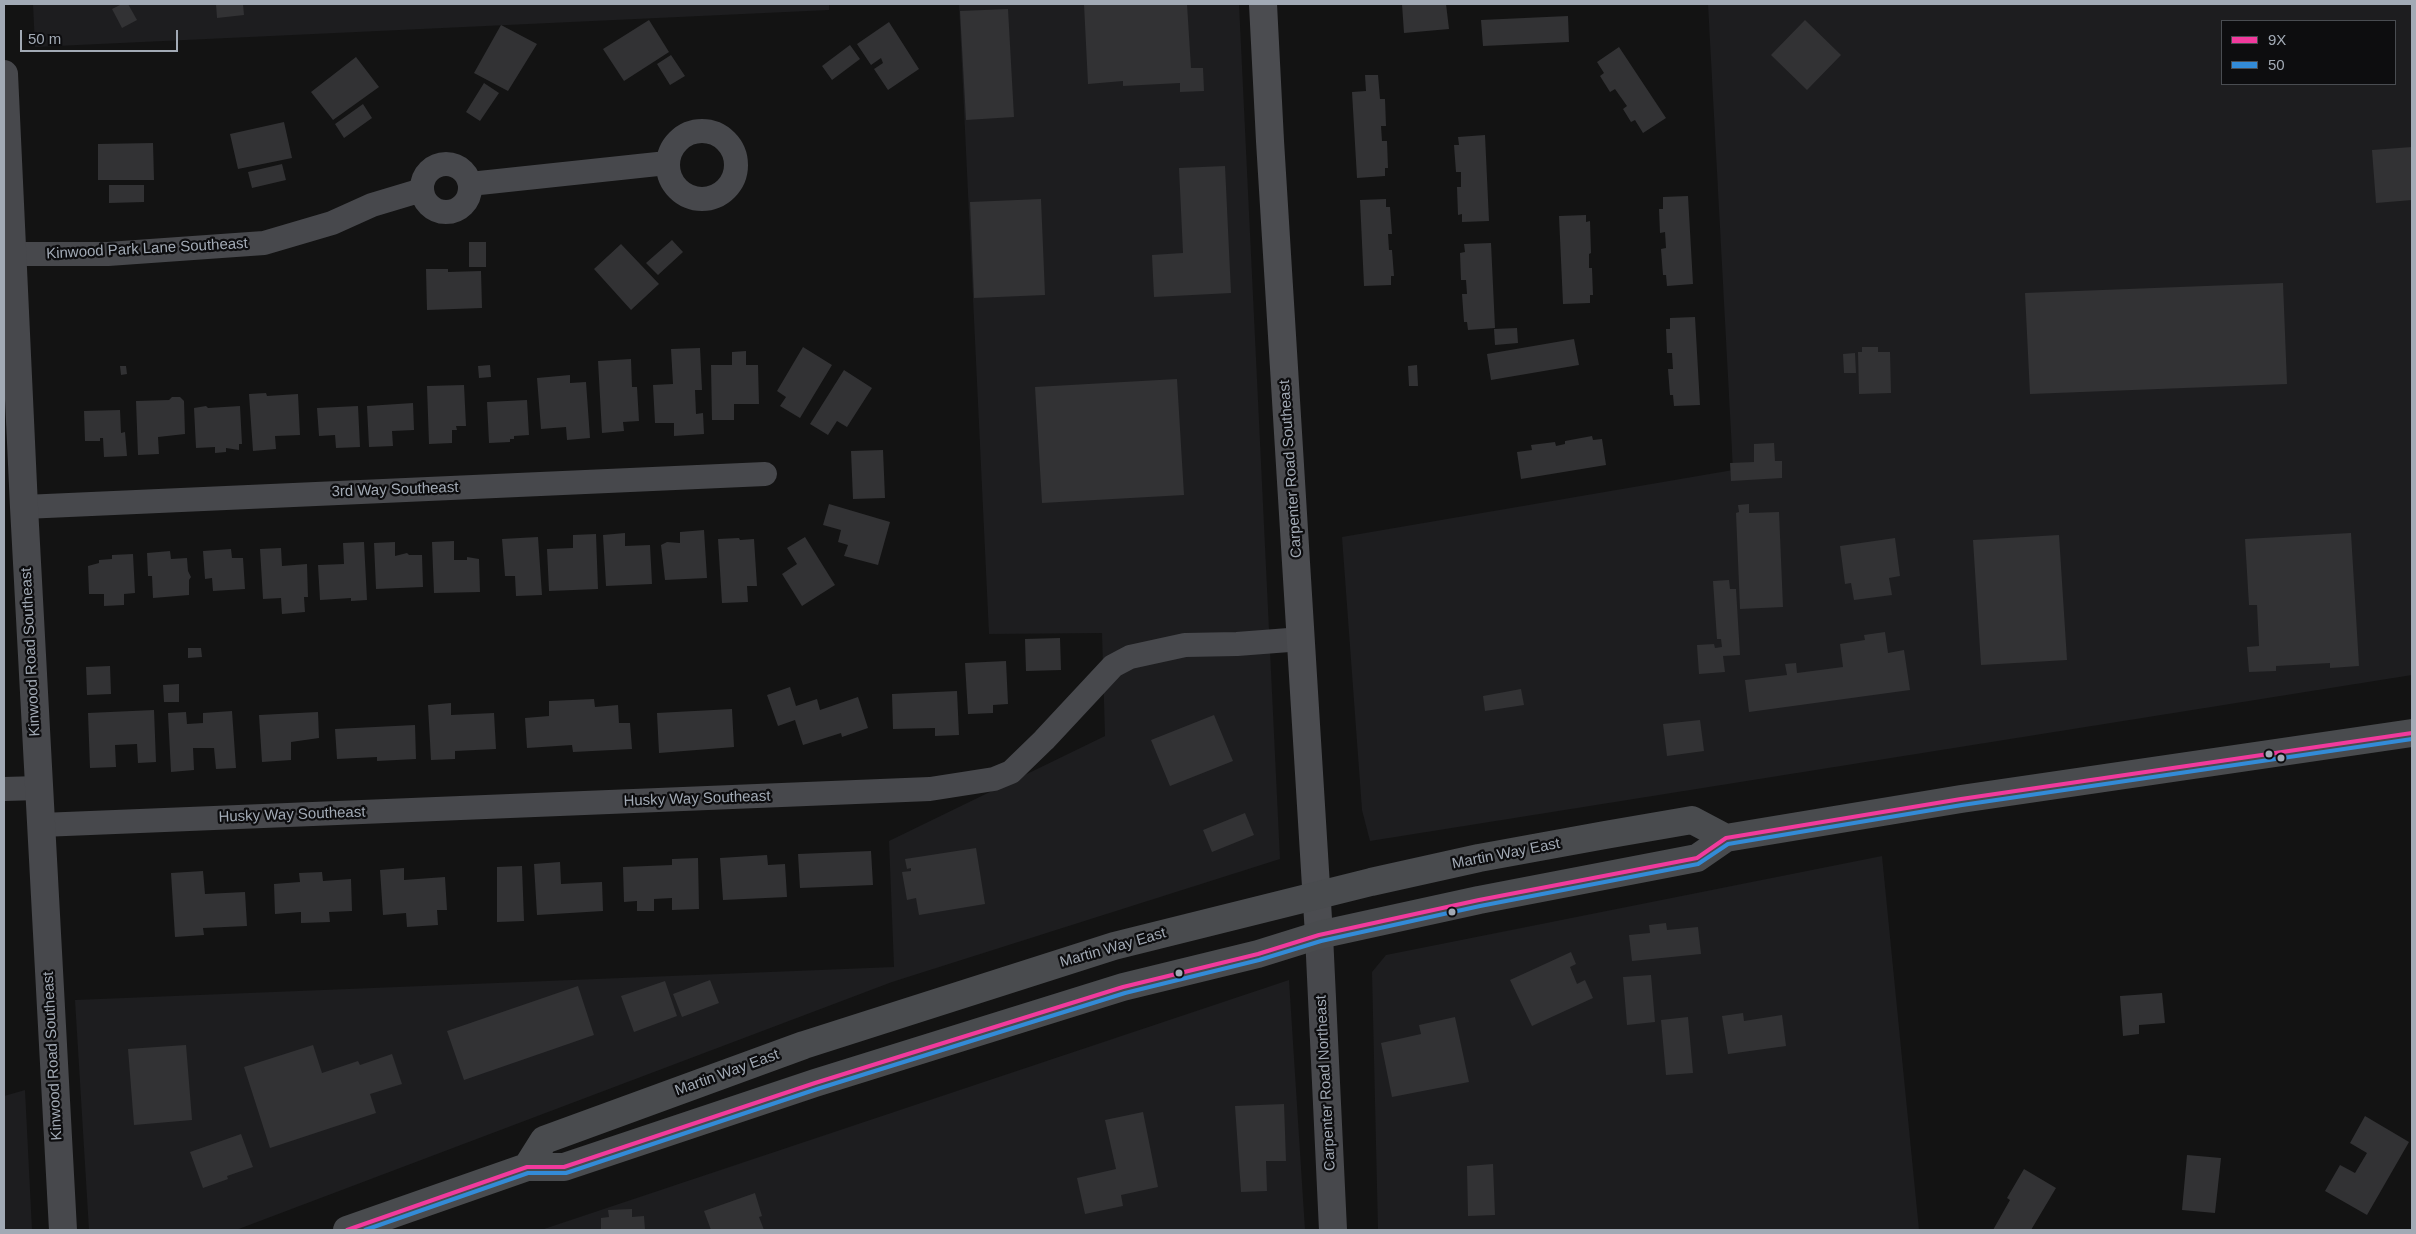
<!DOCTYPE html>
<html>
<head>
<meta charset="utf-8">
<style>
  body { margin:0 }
  #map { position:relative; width:2416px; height:1234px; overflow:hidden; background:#131313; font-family:Arial,sans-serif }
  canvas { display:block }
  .frame { position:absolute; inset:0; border:5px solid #a2aab5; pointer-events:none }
  .legend { position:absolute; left:2221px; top:20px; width:175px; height:65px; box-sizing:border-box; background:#0d0d0f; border:1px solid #494c51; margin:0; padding:6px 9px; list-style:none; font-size:15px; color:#a2aab5 }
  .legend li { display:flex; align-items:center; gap:10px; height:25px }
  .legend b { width:25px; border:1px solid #494c51 }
  .scale { position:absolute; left:20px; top:30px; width:158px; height:22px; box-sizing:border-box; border:2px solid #a2aab5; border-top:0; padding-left:6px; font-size:15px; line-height:18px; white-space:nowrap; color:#a2aab5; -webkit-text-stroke:4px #0d0d0f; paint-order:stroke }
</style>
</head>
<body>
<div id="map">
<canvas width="2416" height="1234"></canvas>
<div class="frame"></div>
<ul class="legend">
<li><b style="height:6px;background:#f13a9d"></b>9X</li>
<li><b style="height:6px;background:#338bd7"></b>50</li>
</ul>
<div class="scale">50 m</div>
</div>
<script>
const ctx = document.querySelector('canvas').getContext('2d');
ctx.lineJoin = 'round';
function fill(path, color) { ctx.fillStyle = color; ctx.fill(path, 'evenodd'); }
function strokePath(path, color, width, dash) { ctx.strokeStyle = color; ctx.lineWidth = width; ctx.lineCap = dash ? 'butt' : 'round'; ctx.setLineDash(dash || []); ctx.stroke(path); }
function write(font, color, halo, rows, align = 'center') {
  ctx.font = font + ' Arial,sans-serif'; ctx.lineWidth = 4.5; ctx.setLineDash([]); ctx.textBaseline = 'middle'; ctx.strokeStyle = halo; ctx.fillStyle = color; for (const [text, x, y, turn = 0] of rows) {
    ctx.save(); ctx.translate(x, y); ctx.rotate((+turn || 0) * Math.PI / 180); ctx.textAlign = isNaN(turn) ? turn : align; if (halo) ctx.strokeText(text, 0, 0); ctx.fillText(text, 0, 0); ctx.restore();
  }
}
const built = new Path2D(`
  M33,4H829V10L35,47Z
  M959,4H1239L1280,859L892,982L236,1230H89L75,1000L894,967L889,841L1105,736L1102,633L989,634Z
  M1708,4H2412V675L1370,841L1362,810L1342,537L1733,470ZM2222,21H2395V84H2222Z
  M1882,856L1919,1230H1378L1372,972L1386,955Z
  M1289,980L1305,1230H541Z
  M25,1090L32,1230H4V1096Z`);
const building = new Path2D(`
  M122,4H128L137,20L122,28L112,9Z
  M216,4H243L244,15L217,18Z
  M1084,4H1187L1191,68H1203L1204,91L1180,92V83L1123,86V81L1088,84Z
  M1402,4H1446L1449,29L1404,33Z
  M1008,9L1014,117L966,120L960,11Z
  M1568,16L1569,42L1483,46L1481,20Z
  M649,20L669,52L624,81L603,49Z
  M1805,20L1841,55L1807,90L1771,55Z
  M889,22L919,69L888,90L874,69L883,63L881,58L871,65L857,44Z
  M501,25L537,44L508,91L474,73Z
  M850,45L860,59L832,80L822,66Z
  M1619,47L1666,118L1643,133L1635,120L1631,122L1623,109L1627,106L1615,89L1610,92L1600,76L1604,73L1597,62Z
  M671,55L685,76L670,85L657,64Z
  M356,57L379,87L333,120L311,92Z
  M1365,75H1378L1380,99H1385L1386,126H1381L1382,141H1387L1388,168H1385V176L1357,178L1352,92L1366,91Z
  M484,83L499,93L480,121L466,112Z
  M363,104L372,118L344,138L335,124Z
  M284,122L292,158L238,169L230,134Z
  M1485,135L1489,221L1462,222V214L1458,215L1457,187H1461V172H1456L1454,145H1459L1458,137Z
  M153,143L154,180H98V144Z
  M2412,147V200L2376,203L2372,150Z
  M282,164L286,180L252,188L248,172Z
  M1225,166L1231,293L1154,297L1152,255L1183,253L1179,168Z
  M109,185H144V202L109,203Z
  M1688,196L1693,284L1667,286L1666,275H1663L1661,249L1666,248L1665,232L1660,233L1659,209H1663V197Z
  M1041,199L1045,295L974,298L970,202Z
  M1386,199V207H1390L1392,234H1388L1389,250H1392L1394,276H1391V285L1364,286L1360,200Z
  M1586,215V222L1590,221L1591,253L1589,254V268H1592L1593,295H1590V303L1563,304L1559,216Z
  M672,240L683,252L658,275L646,263Z
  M469,242H486V267H469Z
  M1491,243L1495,328L1468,330L1467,322H1464L1462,294H1467L1466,280H1461L1460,253L1465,252L1464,244Z
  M621,244L659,284L631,310L594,269Z
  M426,269H448V272L481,271L482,308L427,310Z
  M2283,283L2287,384L2030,394L2025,293Z
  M1695,317L1700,405L1674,406L1673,395H1670L1668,369H1673L1672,353H1667L1666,329H1670V318Z
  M1517,328L1518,343L1495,345L1494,329Z
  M1574,339L1579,365L1491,380L1487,354Z
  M803,347L832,365L800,418L780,406L786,397L777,391Z
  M1862,347H1878V352H1890L1891,393L1859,394L1858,352H1862Z
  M700,348L702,390H695L696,414L703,413L704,434L674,436V423H655L653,385L673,384L671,349Z
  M746,351V365H758L759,404H734V420H712L711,365H732V352Z
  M1855,353L1856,373H1844L1843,354Z
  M631,359L632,387H637L639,421L623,422L624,431L602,433L598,361Z
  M490,365L491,377L479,378L478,366Z
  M1417,365L1418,386H1409L1408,366Z
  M120,366H126L127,374L121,375Z
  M844,370L872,388L847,427L837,421L828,435L810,424Z
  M570,375V383L586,382L590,438L567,440L566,427L541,429L537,378Z
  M1177,379L1184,495L1042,503L1035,387Z
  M464,385L466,426H456L457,430H452V443L429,444L427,386Z
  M266,393L267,396L298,394L300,435L275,436L276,449L253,451L249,394Z
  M172,397H180L184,401L185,434L158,437L159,454L138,455L136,401L169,400Z
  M527,400L529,435L514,436V439H510V442L489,443L487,402Z
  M413,403L414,430L392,431L393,446L369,447L367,406Z
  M206,406L208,408L240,406L242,444H239V450L226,448V452L215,453V447L196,448L194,408Z
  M358,406L360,447L336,448L335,435L319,436L317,408Z
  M120,410L121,433L125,432L127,456L104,457L103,438H100V441H85L84,411Z
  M1592,436L1593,440L1602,439L1606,465L1521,479L1517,452L1532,450L1531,445L1555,442L1556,446L1565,444V441Z
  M1774,443L1775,461H1782V478L1731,481L1730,463L1754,462V444Z
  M883,450L885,498L853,499L851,451Z
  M829,504L890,522L878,565L844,556L848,545L838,542L841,530L823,525Z
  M1749,504V513L1779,512L1783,607L1740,609L1736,513L1739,512L1738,505Z
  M704,530L707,578L665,580L661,545L667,542L680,543V532Z
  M625,533V546L650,545L652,584L606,586L603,535Z
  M2351,533L2359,666L2330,668V663L2276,666V671L2249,672L2247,647L2259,646L2257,605H2249L2245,539Z
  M596,534L598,589L549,591L547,549L573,548V535Z
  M2059,535L2067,660L1981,665L1973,540Z
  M538,537L542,595L516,596L515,576H505L502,539Z
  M805,537L835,585L802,606L782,574L797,564L787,548Z
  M739,538L740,540L754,539L757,586H747L748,602L722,603L718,539Z
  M1895,538L1900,576L1889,578L1892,595L1854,600L1851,583L1845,584L1840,546Z
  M454,541V560H467V557L479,559L480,592L434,593L432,542Z
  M364,542L367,600L351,601V598L320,600L318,565L344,564L343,543Z
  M395,542V556L407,553L409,555H422L423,587L376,589L374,543Z
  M281,548L282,566L307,564L308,597H304L305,612L282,614L281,598L263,599L260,549Z
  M231,549L232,558H243L245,589L213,591L212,578L205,579L203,551Z
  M170,551L171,559L187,558L188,571L191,577L189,580V595L153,598L152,576H148L147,553Z
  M133,554L135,593L124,594V605L104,606V594H89L88,566L99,563V560L112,559V555Z
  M1729,580L1730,589H1736L1740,655L1723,656L1725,672L1699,674L1697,645L1714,644L1715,648L1722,647L1721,639H1717L1713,581Z
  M1885,632L1888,653L1904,650L1910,690L1749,712L1745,680L1787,675L1785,664L1796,663L1797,673L1843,667L1840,644L1865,640L1864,635Z
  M1060,638L1061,670L1026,671L1025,639Z
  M188,648H201L202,657L188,658Z
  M1006,661L1008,704L993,705V713L968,714L965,663Z
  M110,666L111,694L87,695L86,667Z
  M179,684V702H164L163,685Z
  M790,687L796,706L817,699L820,710L858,697L868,728L842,737L841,733L803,745L795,720L778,726L767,695Z
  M1521,689L1524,705L1485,711L1483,696Z
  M957,691L959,735L935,736V728L893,729L892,694Z
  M594,699L595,707L618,705L619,723H630L632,749L573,752L572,745L527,748L525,718L549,716V701Z
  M451,703V715L494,713L496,749L455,751V759L431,760L428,705Z
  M732,709L734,747L659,753L657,713Z
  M154,710L156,762L138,763L137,744L115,745L116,767L90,768L88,713Z
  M232,711L236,768L216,769L214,748H193L194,770L171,772L168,713L186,712L187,724L203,723V713Z
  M318,712L319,738L291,742V760L262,762L259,715Z
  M1214,715L1233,761L1170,786L1151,740Z
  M1700,720L1704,751L1667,756L1663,724Z
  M415,725L416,759L377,761V757L337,759L335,729Z
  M1245,813L1254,835L1212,852L1203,830Z
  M976,848L985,904L919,915L916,898L907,900L902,872L911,871V868L907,869L905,859Z
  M871,851L873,885L800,888L798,854Z
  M767,855L768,865L785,864L787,897L723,900L720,858Z
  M698,858L699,909L672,910V898L654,899V911H637V901L624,902L623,867L672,865V859Z
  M560,862L561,884L602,882L603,911L537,915L534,864Z
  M522,866L524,921L497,922V867Z
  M404,868V880L445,877L447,910H437L438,925L407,927L406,913L383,915L380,870Z
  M203,871L205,894L245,892L247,926L203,928L204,935L175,937L171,873Z
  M322,872L323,881L351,879L352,911L329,912L330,922L301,923V912L275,914L274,884L300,882L299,873Z
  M1666,923L1667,930L1698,927L1701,954L1632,961L1629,935L1650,933L1649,925Z
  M1571,952L1576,964L1570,967L1577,984L1585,980L1593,998L1532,1026L1510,980Z
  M1651,975L1655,1022L1627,1025L1623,977Z
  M710,980L719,1003L682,1017L673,994Z
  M665,981L677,1016L634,1032L621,996Z
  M578,986L594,1035L464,1080L447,1031Z
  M2162,993L2165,1023L2139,1025V1034L2123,1036L2120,996Z
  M1743,1013L1744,1021L1782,1015L1786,1046L1728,1054L1722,1016Z
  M1455,1017L1469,1082L1392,1097L1381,1043L1421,1034L1419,1025Z
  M1688,1017L1693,1073L1666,1075L1661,1020Z
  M186,1045L192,1120L134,1125L128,1049Z
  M313,1045L322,1073L358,1061L360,1065L392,1054L402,1084L370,1094L376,1113L270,1148L244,1067Z
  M1284,1104L1286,1161H1266L1267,1191L1241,1192L1235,1106Z
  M1143,1112L1158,1187L1121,1195L1123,1206L1085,1214L1077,1178L1116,1169L1105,1120Z
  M2365,1116L2409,1142L2367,1215L2325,1191L2340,1165L2355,1173L2367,1153L2350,1143Z
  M241,1134L253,1167L227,1176L228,1179L203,1188L190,1152Z
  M2187,1155L2221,1158L2215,1213L2182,1210Z
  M1493,1164L1495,1215L1468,1216L1467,1166Z
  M2024,1169L2056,1188L2031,1230H1993L2010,1200L2007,1198Z
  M755,1193L762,1216L759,1217L764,1230H711L704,1211Z
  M632,1209V1217L644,1216L645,1230H601V1218L609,1217L608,1210Z`);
const minor = new Path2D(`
  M668 165a34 34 0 1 1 68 0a34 34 0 1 1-68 0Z
  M422 188a24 24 0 1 1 48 0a24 24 0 1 1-48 0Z
  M470,184L667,163
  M13,254H108L264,243L332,223L372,205L422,190
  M24,507L765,474
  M4,789L39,788
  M41,825L930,789L994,779L1011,772L1044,740L1113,666L1130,657L1185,645L1237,644L1302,639`);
const tertiary = new Path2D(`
  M4,74L24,507L63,1230
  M1319,935L1333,1230`);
const secondary = new Path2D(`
  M1263,4L1270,141L1319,935`);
const primary = new Path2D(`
  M527,1167L544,1140L804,1045L1114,946L1371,882L1479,858L1605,835L1692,820L1726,838
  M347,1230L527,1167H564L815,1083L1123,987L1258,954L1319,935L1479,900L1697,858L1726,838L1961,799L2412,733`);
const bus1 = new Path2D(`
  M347,1230L527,1167H564L815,1083L1123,987L1258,954L1319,935L1479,900L1697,858L1726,838L1961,799L2412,733`);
const bus2 = new Path2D(`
  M365,1230L528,1173H566L817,1089L1125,993L1259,960L1321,941L1480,906L1698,864L1728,844L1962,805L2412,739`);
const markers = [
  [2269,754,4.5,"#a2aab5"],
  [2281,758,4.5,"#a2aab5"],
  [1452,912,4.5,"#a2aab5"],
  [1179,973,4.5,"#a2aab5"]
];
const streetNames = [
  ["Kinwood Park Lane Southeast",147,249,-3],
  ["Carpenter Road Southeast",1291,469,-94],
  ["3rd Way Southeast",395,490,-2],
  ["Kinwood Road Southeast",31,652,-93],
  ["Husky Way Southeast",697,799,-2],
  ["Husky Way Southeast",292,815,-2],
  ["Martin Way East",1506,854,-11],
  ["Martin Way East",1113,948,-16],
  ["Kinwood Road Southeast",53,1056,-93],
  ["Martin Way East",727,1073,-20],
  ["Carpenter Road Northeast",1326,1083,-93]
];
fill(built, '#1d1d1f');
fill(building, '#323234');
strokePath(minor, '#47484c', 24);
strokePath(tertiary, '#47484c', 28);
strokePath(secondary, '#4b4c50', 28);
strokePath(primary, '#494b4e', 28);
strokePath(bus1, '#f13a9d', 4);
strokePath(bus2, '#338bd7', 4);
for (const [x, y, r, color] of markers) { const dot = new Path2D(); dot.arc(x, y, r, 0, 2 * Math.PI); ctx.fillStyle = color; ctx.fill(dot); strokePath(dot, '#0d0d0f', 2); }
write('15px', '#a2aab5', '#0d0d0f', streetNames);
</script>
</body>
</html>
